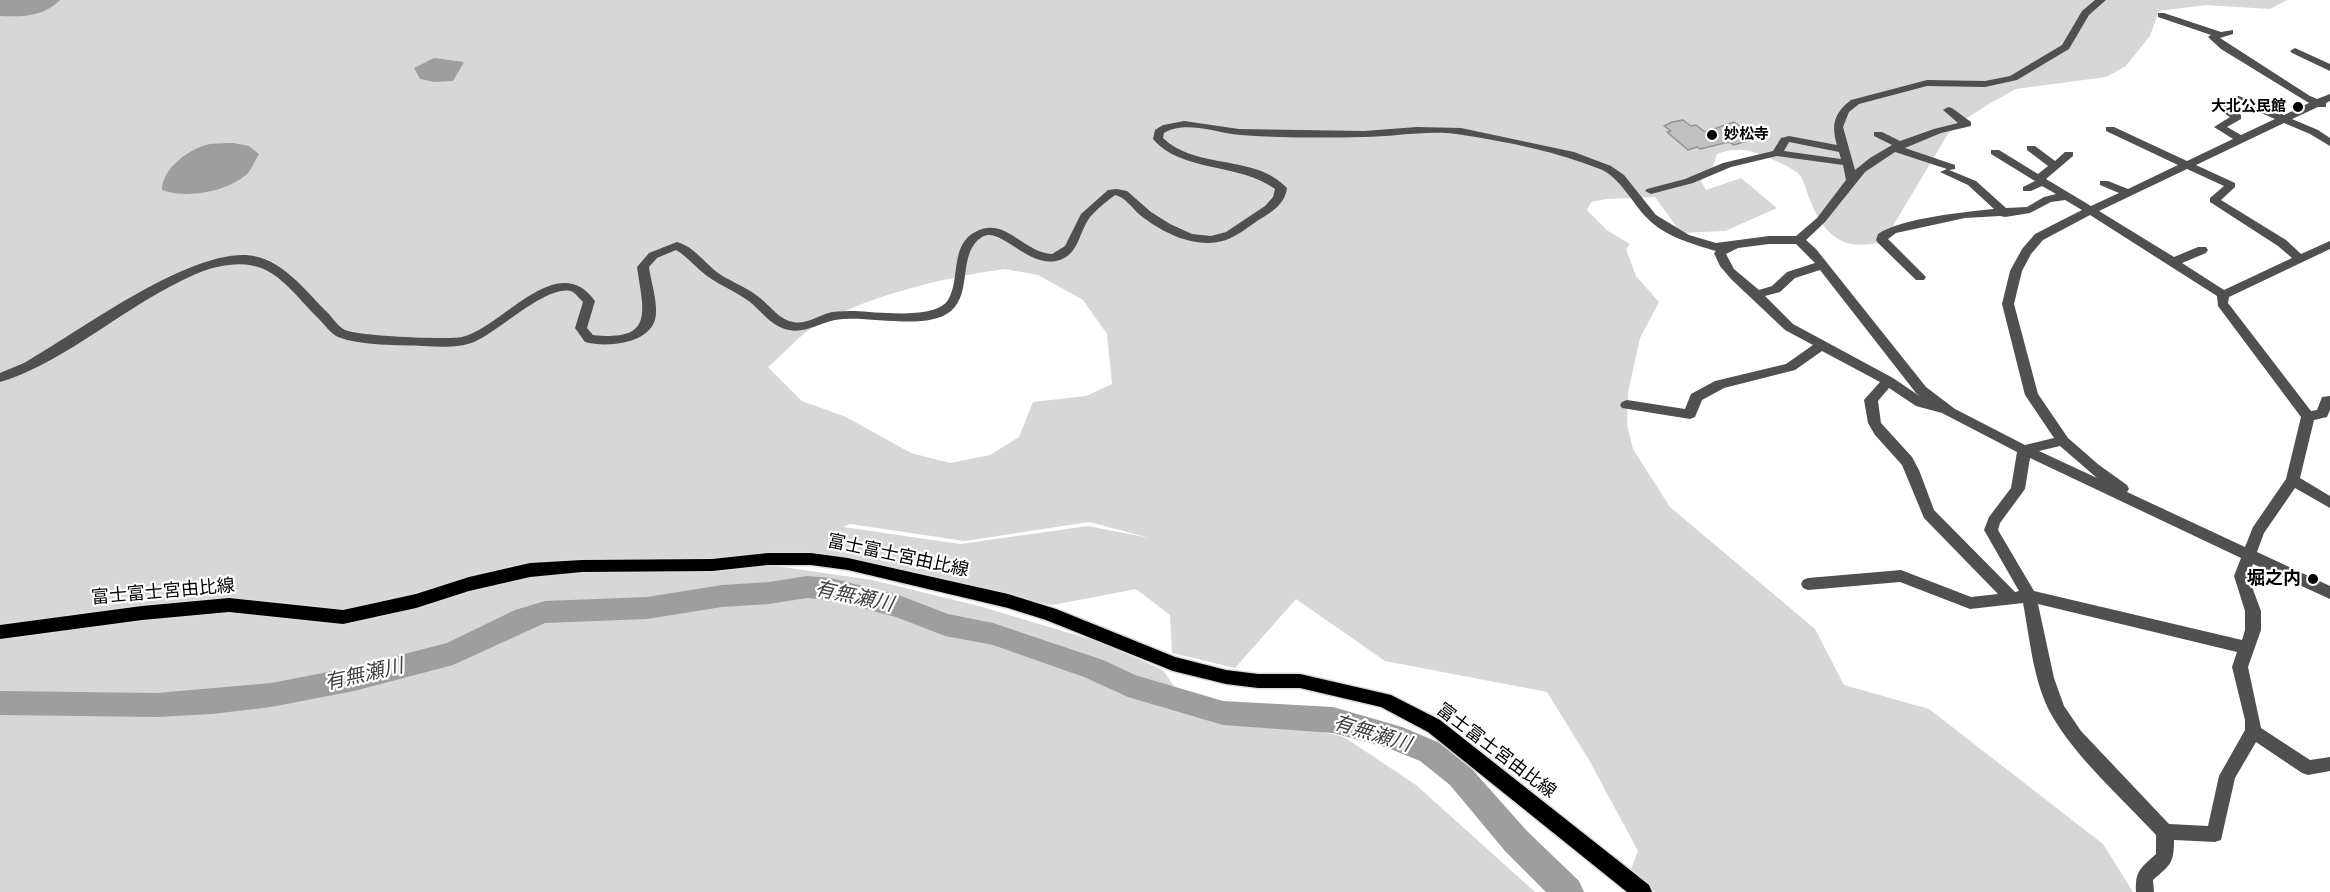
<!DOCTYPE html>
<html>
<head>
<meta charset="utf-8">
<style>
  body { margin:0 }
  canvas { display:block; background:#fff }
</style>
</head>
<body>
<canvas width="2330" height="892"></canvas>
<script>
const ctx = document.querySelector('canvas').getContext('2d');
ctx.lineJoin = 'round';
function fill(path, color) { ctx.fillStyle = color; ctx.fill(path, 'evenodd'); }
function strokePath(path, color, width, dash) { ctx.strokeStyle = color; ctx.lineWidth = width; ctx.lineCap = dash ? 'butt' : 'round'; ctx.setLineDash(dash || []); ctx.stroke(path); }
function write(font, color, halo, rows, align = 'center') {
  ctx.font = font + ' "PT Sans Narrow","Noto Sans JP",sans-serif'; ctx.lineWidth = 4.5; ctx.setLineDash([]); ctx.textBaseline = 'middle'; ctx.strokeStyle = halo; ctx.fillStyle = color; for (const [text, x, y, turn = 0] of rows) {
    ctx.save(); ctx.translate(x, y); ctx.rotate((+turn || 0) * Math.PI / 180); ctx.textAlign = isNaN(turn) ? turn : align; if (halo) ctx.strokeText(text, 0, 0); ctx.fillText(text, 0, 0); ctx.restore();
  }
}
const green = new Path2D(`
  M0,0H2287L2270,9L2206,5L2159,11L2150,36L2126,66L2106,77L2016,89L1992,102L1961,122L1948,134L1884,241C1844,253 1824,236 1810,200C1807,193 1804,180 1799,174C1791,166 1755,151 1744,150C1735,149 1726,150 1717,154L1713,167L1701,181L1706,190L1741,178L1777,208L1725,231L1681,233L1655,197L1607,199L1591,202L1587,210L1608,231L1630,244L1626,249L1636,276L1659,302L1640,338L1628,393L1627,425L1633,449L1670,507L1815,629L1844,685L1929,709L2103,844L2133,892H1655L1630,872L1638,851L1589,760L1547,692L1385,661L1296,599L1235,668L1172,653L1170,615L1136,589L1053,605L1024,600L965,583L862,560L776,559L769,565L872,580L979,606L1099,642L1163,670L1183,700L1344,737L1416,785L1535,892H0ZM1005,269L1038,275L1083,300L1107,334L1112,384L1086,396L1033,402L1019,437L990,455L950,463L911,453L846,417L802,401L768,367C782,355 795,340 809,330C860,297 946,277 1005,269ZM1089,522L1150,538L1088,526L960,544L843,527L850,524L965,541Z`);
const water = new Path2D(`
  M0,0H60C43,17 22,17 0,16Z
  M434,58L464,62L453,81L434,82L420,79L414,68Z
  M234,143L249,146L259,154C255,160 252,169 247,174C227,192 186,199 162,190C162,168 190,148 210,144C218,143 226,143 234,143Z`);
const river = new Path2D(`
  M807,576L831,578L901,596L948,614L993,623L1103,660L1135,675L1223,701L1333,707L1402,727L1440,743L1470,767L1527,831L1579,881L1584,892H1546L1505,851L1450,785L1420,761L1388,748L1333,733L1223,725L1128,697L1084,677L993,645L945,636L896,617L831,600L807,598L769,604L722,607L647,619L545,623L453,665L354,691L271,707L212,714L157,717L0,715V691L157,693L271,683L354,667L447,643L515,610L545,601L647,597L722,585L769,582Z`);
const building = new Path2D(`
  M1683,120L1691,126L1696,125L1705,132L1734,122L1754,136L1750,137L1753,139L1734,145L1729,142L1700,149L1697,147L1688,150L1667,132L1671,131L1664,126L1672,122Z`);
const minor = new Path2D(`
  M2095,0H2106L2089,15L2069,49L2017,80L1985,87L1927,86L1859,104L1849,112L1843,127L1855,170L1870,158L1892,145L1874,136V132H1882L1900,141L1934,129L1958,123L1943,110L1948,107L1952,108L1971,122V126L1941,133L1905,148L1955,165V169L1949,170L1976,181L2006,208L2027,207L2044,197L2056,194L2042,186L2031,191H2023V187L2035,181L1991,154V150H1999L2038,174L2048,166L2027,150V146H2035L2055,161L2065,152H2073V156L2046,179L2091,206L2119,193L2100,185V181H2108L2128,189L2178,165L2106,131V127H2114L2187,161L2233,139L2214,127L2230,117L2215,108V104H2223L2241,115V119L2227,127L2241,135L2275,119L2231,100V96H2239L2284,115L2309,103L2221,49L2210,39L2208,37L2211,35L2158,17V13H2164L2221,32L2233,30V34L2220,38L2310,96L2317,99L2330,94V101L2326,103V107H2318L2292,119L2318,130L2330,138V146L2310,134L2284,123L2196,165L2235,183V187L2221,200L2286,240L2301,254L2330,241V249L2229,297L2228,303L2311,411L2317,410L2322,397L2330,396V410L2327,417L2314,420L2300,478L2330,496V508L2295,488L2264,533L2257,552L2330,586V599L2253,564L2248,576L2261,611V630L2248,667L2261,728L2310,760L2330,757V771L2308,775L2302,773L2256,742L2235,778L2221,840L2215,842L2174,840C2174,864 2170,865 2153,880L2154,892H2136C2135,870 2141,868 2156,854V835C2122,798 2075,757 2051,714C2033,681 2030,639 2023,603L1970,609L1900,582L1808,590L1803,588L1801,584L1803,580L1808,578L1901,570L1971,597L1998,594L1924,518L1902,465L1875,435L1868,423L1864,400L1880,382L1822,351L1795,370L1724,388L1702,400L1695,417L1690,419L1622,408L1620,405L1622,402L1627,400L1685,409L1691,394L1715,381L1786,364L1813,345L1785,330L1731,279L1720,266L1714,253L1716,251C1692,244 1664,236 1647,218C1631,202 1621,178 1600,169C1557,152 1509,142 1463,135C1430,129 1396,137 1363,137C1322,138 1280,138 1240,135C1216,133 1186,120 1164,133L1163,138C1196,170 1256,154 1287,188C1285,205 1270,213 1257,221C1247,228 1237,236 1226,240C1196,250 1163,233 1140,215C1132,208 1125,197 1115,195C1107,201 1094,211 1088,220C1078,236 1078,256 1056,261C1026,267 1001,226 982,237C957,253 973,292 951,311C926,332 866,314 835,320C816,324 802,336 782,328C769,323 761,311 750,302C737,292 721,286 707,276C696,268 688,257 676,250L657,258L649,267C651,282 657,299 656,314C654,344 607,348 585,342L575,328L583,302C580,299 576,294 573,292C550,281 497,333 474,342C459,348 440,347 424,346C399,345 361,346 338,337C331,334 324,324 318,318C284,284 270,255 217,267C198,271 179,282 162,291C111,319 55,366 0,382V373L24,363C80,331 183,253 246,255C282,257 305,291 329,314C333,319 339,327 345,330C358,336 447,340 462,337C502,328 557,248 595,301L587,328L593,335C656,342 643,310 637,267L649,253L677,242C695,247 706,265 721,275C734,283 748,288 760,298C770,306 780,320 793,322C806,325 819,315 832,312C840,311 848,311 855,311C877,312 935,320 948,300C961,279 949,244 977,231C1006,217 1024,253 1052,254L1065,246L1081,214L1108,190L1117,189L1127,191L1151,212L1170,224L1192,234L1211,236L1226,232L1265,206L1273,197L1275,189C1240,163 1180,172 1153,139L1155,130L1163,125L1184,121L1239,129L1364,131L1417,127L1461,128L1574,152L1611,166L1624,175L1656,215L1689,235L1716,243L1769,236H1796L1817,218L1846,180L1843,165L1777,156L1731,167L1693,183L1651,194L1645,191L1647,189L1685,179L1723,163L1773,151L1781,138L1789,136L1837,145C1831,125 1834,113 1851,100L1927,80L1985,81L2010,76L2062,45L2082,11ZM1789,142L1839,152L1841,159L1784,151ZM1895,152L1947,169L1940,172L1968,185L1994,209C1964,212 1902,218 1878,234L1876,240L1878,243L1916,280H1924L1926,277L1888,239L1896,233L1965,218L2000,216L2005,217L2030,213L2051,202L2065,200L2082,210L2035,234L2022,249L2010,271L2002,304L2025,395L2054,438L2025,445L1955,409L1926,387L1816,249L1806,240L1825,222L1865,172ZM2187,169L2224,186L2210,198V202L2278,246L2292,258L2224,290L2182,263L2206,253L2208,250L2206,247H2198L2174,257L2099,211ZM2090,215L2217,296L2218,306L2301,417L2286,479L2253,527L2245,547L2127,492L2129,489L2127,485L2099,465L2068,438L2038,394L2014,304L2022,271L2031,254L2043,240ZM1769,244H1796L1815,263L1787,272L1772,286L1759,290L1734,269L1726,254L1738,248ZM1820,270L1916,393L1921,397L1893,378L1793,324L1765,296L1780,292L1795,278ZM1889,388L1916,406L1942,413L2017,452L2011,488L1989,517L1984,530L2019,591L2015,592L1934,510L1919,470L1912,457L1881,423L1878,401ZM2060,446L2097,478L2039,451ZM2030,458L2241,558L2234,576L2245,611V630L2242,640L2034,591L1998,530L2000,523L2025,489ZM2038,604L2237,652L2232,667L2245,720V730L2219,776L2208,826L2169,824L2081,731L2064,706L2054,678Z
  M2295,48L2330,64V71L2292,53L2290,51Z`);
const major = new Path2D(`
  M768,553H811L848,558L1008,594L1056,609L1175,657L1226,670L1258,674H1300L1391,695L1440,720L1649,885L1652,892H1627L1428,732L1381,707L1300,688H1258L1226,684L1173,671L1046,620L1008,608L848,570L811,565H768L712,571L582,572L530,577L469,591L416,608L343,624L229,612L142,620L0,639V625L142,606L229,598L343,610L416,594L469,577L530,563L582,560L712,559Z`);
const markers = [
  [2298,107,6,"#000"],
  [1712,135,6,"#000"],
  [2313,579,6,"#000"]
];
const farPoinames = [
  ["大北公民館",2286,107],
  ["妙松寺",1724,135,"left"]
];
const streetNames = [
  ["富士富士宮由比線",898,556,12],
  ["富士富士宮由比線",163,592,-5],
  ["富士富士宮由比線",1496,751,37]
];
const poiNames = [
  ["堀之内",2301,579]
];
const waterNames = [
  ["有無瀬川",854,597,12],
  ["有無瀬川",364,675,-13],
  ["有無瀬川",1372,734,17]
];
fill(green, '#d7d7d7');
fill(water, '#9e9e9e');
fill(river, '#9e9e9e');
fill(building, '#c0c0c0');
strokePath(building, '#949494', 1.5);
strokePath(major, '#dbdbdb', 3);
fill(minor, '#505050');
fill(major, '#000');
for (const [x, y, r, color] of markers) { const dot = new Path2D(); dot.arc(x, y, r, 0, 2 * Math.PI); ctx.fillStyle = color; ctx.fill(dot); strokePath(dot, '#fff', 2); }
write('bold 15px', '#000', '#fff', farPoinames, 'right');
write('18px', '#000', '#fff', streetNames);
write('bold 18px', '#000', '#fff', poiNames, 'right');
write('italic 20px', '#3f3f3f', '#fff', waterNames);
</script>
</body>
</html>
